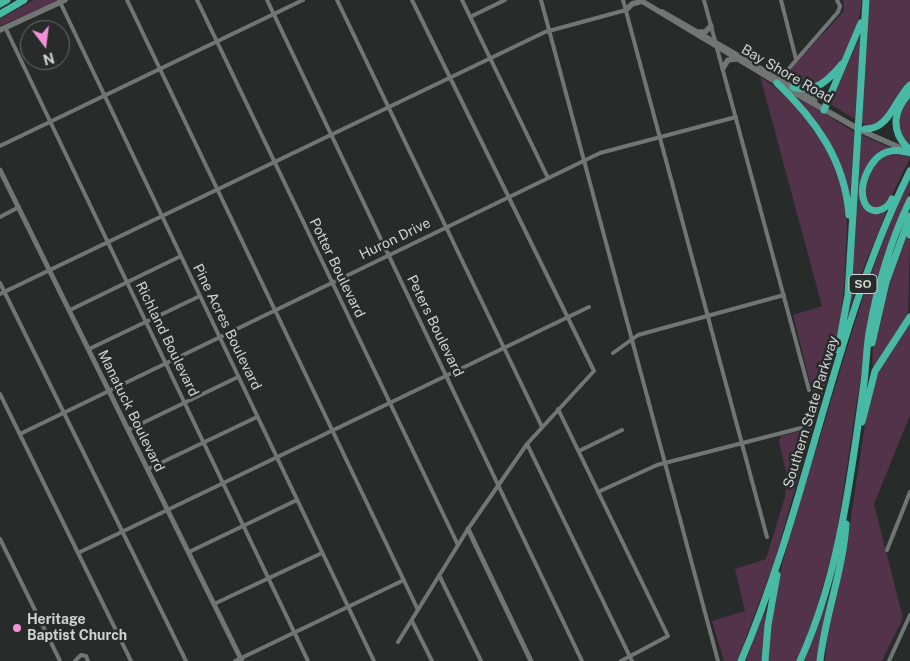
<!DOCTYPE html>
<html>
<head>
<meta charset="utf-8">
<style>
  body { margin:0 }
  #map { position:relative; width:910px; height:661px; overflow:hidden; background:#272c2b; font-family:"Public Sans",sans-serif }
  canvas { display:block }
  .north { position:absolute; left:20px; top:20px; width:50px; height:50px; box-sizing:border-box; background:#272c2b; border:1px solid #6b6f6e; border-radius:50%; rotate:165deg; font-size:14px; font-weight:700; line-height:20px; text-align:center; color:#d0d3d2 }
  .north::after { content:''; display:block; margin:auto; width:18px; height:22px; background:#f391d6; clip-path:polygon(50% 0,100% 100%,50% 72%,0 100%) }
</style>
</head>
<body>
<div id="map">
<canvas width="910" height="661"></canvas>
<div class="north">N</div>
</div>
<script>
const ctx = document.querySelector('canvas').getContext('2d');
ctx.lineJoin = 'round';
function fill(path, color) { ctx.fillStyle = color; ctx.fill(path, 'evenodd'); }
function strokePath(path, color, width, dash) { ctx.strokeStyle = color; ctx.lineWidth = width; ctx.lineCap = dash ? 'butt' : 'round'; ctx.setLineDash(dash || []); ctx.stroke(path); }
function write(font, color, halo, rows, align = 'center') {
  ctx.font = font + ' "Public Sans",sans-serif'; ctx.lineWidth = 5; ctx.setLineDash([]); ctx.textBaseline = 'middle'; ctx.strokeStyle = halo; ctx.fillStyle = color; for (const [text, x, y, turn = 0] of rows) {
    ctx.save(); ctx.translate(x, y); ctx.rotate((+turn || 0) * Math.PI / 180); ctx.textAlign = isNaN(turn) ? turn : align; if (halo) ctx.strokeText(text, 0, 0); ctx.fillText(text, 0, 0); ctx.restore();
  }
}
const green = new Path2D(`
  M34,0H59L0,26V19Z
  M843,0H862C860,31 826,113 787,78L790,70L844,11Z
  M868,0H910V82L900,91L880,122L867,126L860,122Z
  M860,36V41L855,119L830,104Z
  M760,76L777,89L808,117L831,156L842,186L846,209L847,230L844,288L838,340L773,566L737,661H724L712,621L745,611L735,569L766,559L785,497L787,476L779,441L781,436L805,430L815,402L793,315L822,306Z
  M793,94L854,132L850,201C836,153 826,132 793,94Z
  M910,95V144L898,133L900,111Z
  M859,134L891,148L868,165L865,207L886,211V213L857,284L847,320Z
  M901,153L910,158L888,203L884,207L872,208L865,198C866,184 870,161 885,154C889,152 896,153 901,153Z
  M910,177V191L892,236L872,302L836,539L813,621L797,661H768C770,585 797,513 819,441C847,349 870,264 910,177Z
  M907,230L910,241L908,314L873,369C869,325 893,272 907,230Z
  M910,320V415L874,504L903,618L882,661H825L828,627L850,523L870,392L879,366Z
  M829,595L819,661H804Z
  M766,606L763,661H745L746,659Z`);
const minor = new Path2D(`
  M127,0L418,610
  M197,0L458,545
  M267,0L582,661
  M337,0L542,427
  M462,0L548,178
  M541,0L718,661
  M623,0L767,537
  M704,0L809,390
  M781,0L796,59
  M60,2L374,661
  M470,17L505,0
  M5,27L308,661
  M778,81L838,12L840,6L837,0
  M0,146L303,0
  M0,217L19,207
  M0,283L186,661
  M0,294L545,32L626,10
  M70,310L181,256
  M89,349L200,296
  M613,353L638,335L784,295
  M0,394L131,661
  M558,409L668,636L621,661
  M128,430L238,377
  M20,434L600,153L736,117
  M527,444L632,661
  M579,451L622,430
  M148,469L257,417
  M598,492L657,465L801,428
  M0,539L60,661
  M887,550L910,492
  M189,552L297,500
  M78,553L589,307
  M439,575L481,661
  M214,604L322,553
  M412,621L432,661
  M398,642L468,529L527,444L594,371L412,0
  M75,661L81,655L86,656L88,661
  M235,661L404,580
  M889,661L910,615`);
const tertiary = new Path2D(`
  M0,170L242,661
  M468,529L531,661`);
const secondary = new Path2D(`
  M640,0L776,82L862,131L903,149
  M626,10L632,4L642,1
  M662,12L815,100
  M0,30L65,0
  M699,32H705L711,26
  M723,68L728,60L736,59`);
const motorway = new Path2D(`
  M0,4L7,0
  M0,14L24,0
  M777,83C816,120 845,161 849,215
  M793,87C816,93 828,81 842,64
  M824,110L861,23
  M865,129C890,129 894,100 910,85
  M907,147C890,130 894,109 910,93
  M892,199C887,211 869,217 864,201C858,184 871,157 887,152C895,149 902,151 910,153
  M910,226V235
  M872,343L886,282L910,216
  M838,350L848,295L866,0
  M862,422L875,371L910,317
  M741,661C809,502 833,326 910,171
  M765,661L768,625L777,575
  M800,661C839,575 850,482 863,390C866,371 866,352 869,333C877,287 890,242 910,200
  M820,661C825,615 843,571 846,524`);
const markers = [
  [17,628,5,"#f391d6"]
];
const shields = [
  [863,284,28]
];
const shieldNames = [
  ["SO",863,284]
];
const streetNames = [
  ["Bay Shore Road",787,74,30],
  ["Huron Drive",395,239,-26],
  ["Potter Boulevard",337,268,64],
  ["Peters Boulevard",435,326,64],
  ["Pine Acres Boulevard",227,327,64],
  ["Richland Boulevard",167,339,64],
  ["Manatuck Boulevard",131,411,64],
  ["Southern State Parkway",811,412,-73]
];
const poiNames = [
  ["Heritage",27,620],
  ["Baptist Church",27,636]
];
fill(green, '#533349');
strokePath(minor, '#717675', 4);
strokePath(tertiary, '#717675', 5);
strokePath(secondary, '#717675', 5.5);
strokePath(motorway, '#47b9a5', 7);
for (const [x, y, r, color] of markers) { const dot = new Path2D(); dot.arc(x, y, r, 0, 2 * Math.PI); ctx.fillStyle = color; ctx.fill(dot); strokePath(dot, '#272c2b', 2); }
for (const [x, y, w] of shields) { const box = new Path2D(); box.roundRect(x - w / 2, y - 9.5, w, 19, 4); ctx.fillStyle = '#272c2b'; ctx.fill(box); strokePath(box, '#d0d3d2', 1); }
write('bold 12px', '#d0d3d2', null, shieldNames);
write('14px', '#d0d3d2', '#272c2b', streetNames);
write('bold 14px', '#d0d3d2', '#272c2b', poiNames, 'left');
</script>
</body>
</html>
